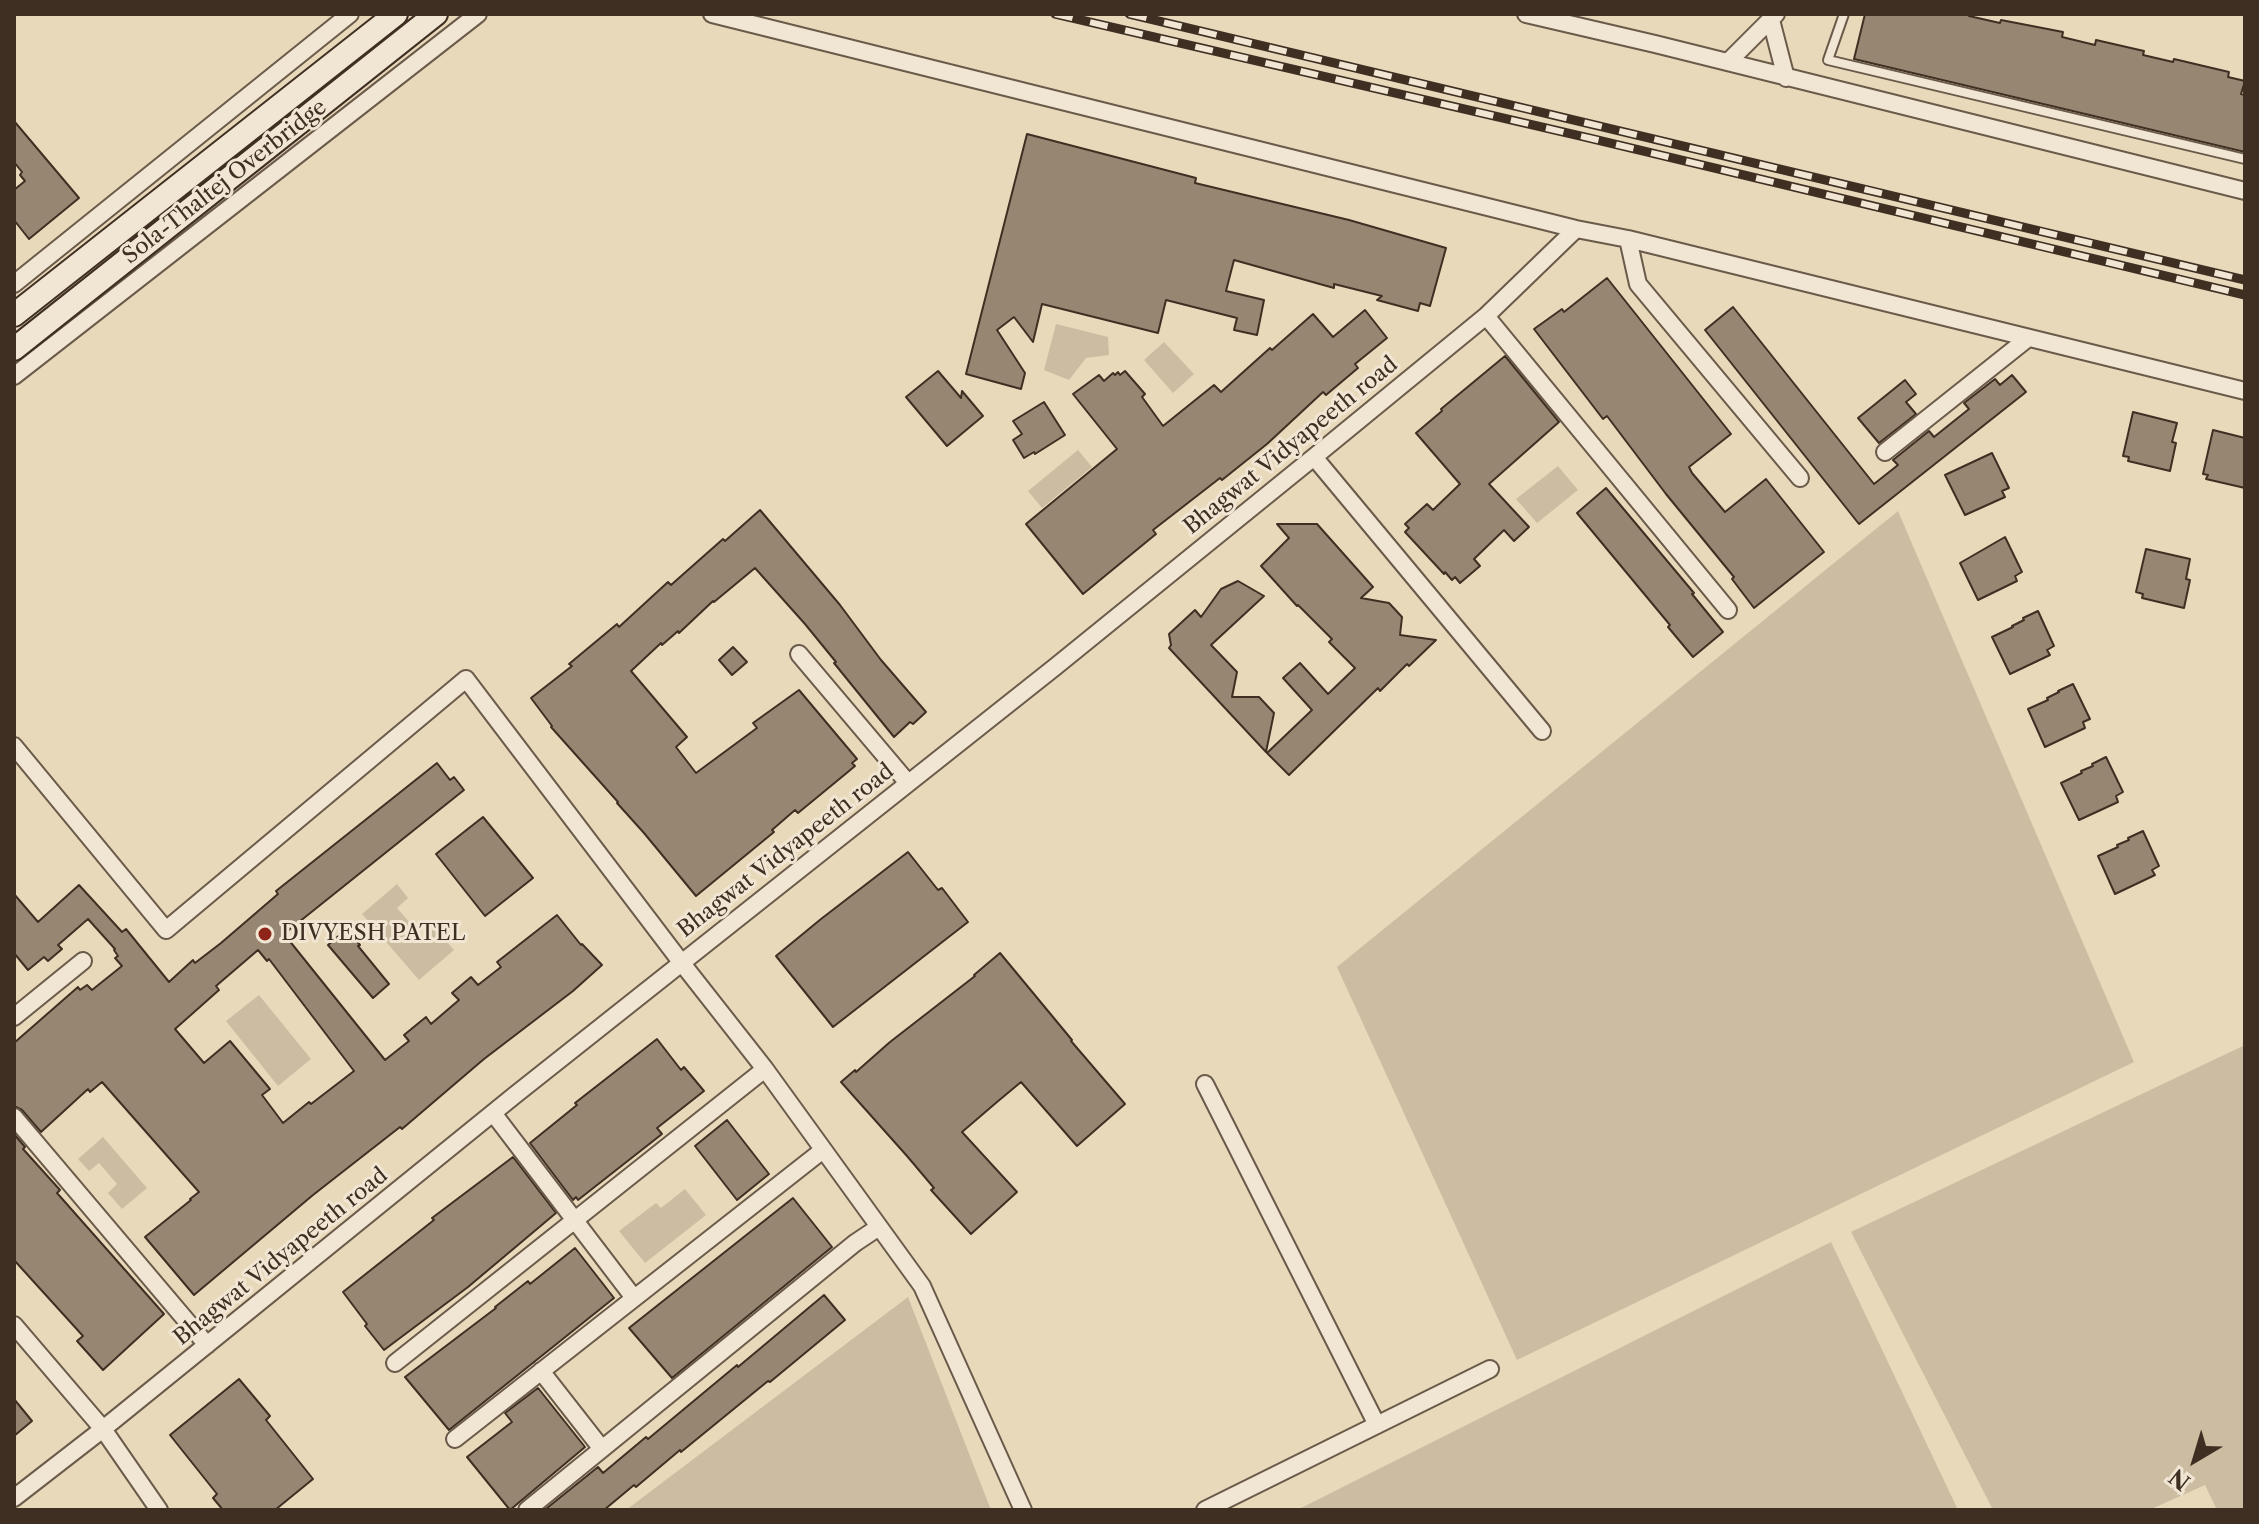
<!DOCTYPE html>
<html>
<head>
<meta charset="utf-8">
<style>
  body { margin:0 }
  #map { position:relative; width:2259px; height:1524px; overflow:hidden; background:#e9d9bb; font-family:"Libre Caslon Text",serif }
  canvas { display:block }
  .frame { position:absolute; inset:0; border:16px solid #3f2f23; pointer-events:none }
  .north { position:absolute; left:2155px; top:1420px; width:80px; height:80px; -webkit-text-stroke:6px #f1e6d3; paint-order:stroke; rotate:218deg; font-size:22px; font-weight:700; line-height:32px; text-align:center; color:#3f2f23 }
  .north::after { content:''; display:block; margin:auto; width:28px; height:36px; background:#3f2f23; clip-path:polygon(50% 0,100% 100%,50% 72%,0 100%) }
</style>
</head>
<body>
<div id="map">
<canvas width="2259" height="1524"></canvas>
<div class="frame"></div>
<div class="north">N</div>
</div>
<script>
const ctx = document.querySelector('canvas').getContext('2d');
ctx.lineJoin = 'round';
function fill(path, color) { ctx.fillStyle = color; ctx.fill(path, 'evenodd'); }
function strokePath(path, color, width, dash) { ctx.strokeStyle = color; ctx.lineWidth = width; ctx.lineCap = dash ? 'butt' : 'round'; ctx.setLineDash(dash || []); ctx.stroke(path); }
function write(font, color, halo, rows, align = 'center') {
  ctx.font = font + ' "Libre Caslon Text",serif'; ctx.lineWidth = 6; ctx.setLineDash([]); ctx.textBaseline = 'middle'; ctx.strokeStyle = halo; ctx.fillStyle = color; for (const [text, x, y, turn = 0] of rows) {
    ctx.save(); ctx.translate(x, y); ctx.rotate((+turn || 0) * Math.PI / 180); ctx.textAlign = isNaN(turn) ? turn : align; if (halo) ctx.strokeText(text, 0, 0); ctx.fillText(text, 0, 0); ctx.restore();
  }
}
const green = new Path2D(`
  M1056,324L1108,337L1109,355L1086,358L1069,380L1044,370Z
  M1164,342L1194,374L1173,393L1144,360Z
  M1078,450L1092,467L1042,508L1028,491Z
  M1558,466L1578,490L1537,523L1516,499Z
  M1898,511L2134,1062L1517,1360L1337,967Z
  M397,884L408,898L397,908L423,938L435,928L454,950L419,980L362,914Z
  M259,995L311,1059L278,1086L226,1021Z
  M2245,1045V1510H2217L2205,1485L2149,1510H1993L1851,1232Z
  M103,1137L147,1188L122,1209L108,1193L117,1184L99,1163L89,1171L78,1159Z
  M685,1189L706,1215L645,1263L619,1231L656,1203L661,1208Z
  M1831,1242L1958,1510H1297Z
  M908,1297L991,1510H626Z`);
const building = new Path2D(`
  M1865,14H1970L1969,16L2000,23L2001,20L2063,32L2062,37L2095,45L2096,40L2144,51L2143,55L2173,62L2174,59L2229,72L2228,77L2245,81L2241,94L2245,95V152L1854,59Z
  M14,121L79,198L29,239L14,220V190L25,181L20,175L22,172L14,162Z
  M1027,134L1196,178L1195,183L1349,220L1446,248L1430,306L1420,303L1418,311L1377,300L1382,296L1334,284V288L1234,260L1226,291L1264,300L1257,335L1234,330L1237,318L1166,300L1158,333L1042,304L1033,342L1014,317L997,330L1025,373L1021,389L966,374Z
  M1607,278L1731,434L1689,467L1692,473L1725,512L1766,479L1824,552L1754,608L1732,579L1734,577L1666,494L1607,416L1603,419L1534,329L1562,309L1564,312Z
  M1733,307L1874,484L1898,465L1893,460L1929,431L1934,437L1969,409L1964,403L1995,379L2000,385L2012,375L2026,392L1859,524L1705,330Z
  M1365,310L1387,338L1355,364L1358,368L1326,395L1323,392L1267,444L1222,480L1220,478L1153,530L1156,534L1083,594L1026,524L1117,449L1073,394L1099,375L1104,381L1113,373L1115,375L1118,372L1120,375L1125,371L1145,394L1142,397L1163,426L1214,385L1221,392L1270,348L1272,350L1313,314L1333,337Z
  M1505,356L1559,422L1489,484L1529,527L1514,541L1504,530L1474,559L1480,566L1460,583L1455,577L1452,580L1445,572L1444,574L1405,532L1409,528L1405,524L1427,504L1433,510L1460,484L1416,433L1442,411L1441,409Z
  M938,371L961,398L962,391L983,416L947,446L906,397Z
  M1905,380L1916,394L1906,402L1916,414L1879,443L1858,418Z
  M1044,402L1065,435L1035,454L1034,452L1024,458L1013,440L1022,434L1013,421Z
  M2133,412L2177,423L2172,442L2176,443L2170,471L2128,461L2129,457L2123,456Z
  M2213,430L2245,438V488L2206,479L2208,475L2203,474Z
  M1992,453L2009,488L2002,491L2005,497L1965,515L1945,475Z
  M1606,488L1694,593L1692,594L1723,632L1693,657L1668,627L1670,625L1577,513Z
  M760,510L840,605L881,660L926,712L913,724L910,722L894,737L834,663L836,662L805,624L755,568L714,602L713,601L679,633L678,631L662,645L661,643L631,671L687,737L676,747L696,773L757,728L753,723L799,690L857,759L852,763L855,766L843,776L798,813L795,810L772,830L774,832L696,896L644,833L617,803L618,802L551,727L552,726L531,698L572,666L569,664L617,624L619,627L668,582L671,585L723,539L725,541Z
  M1277,524H1317L1373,587L1361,598L1389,603L1402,617L1400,635L1436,640L1409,666L1407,664L1380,691L1378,688L1289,775L1267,753L1312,710L1283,678L1300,663L1328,694L1355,668L1329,642L1332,639L1298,605L1297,606L1261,566L1289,538Z
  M2005,537L2022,572L2015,576L2017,581L1978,600L1960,563Z
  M2146,549L2190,559L2186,579L2190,580L2184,608L2142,598L2143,594L2136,592Z
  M1238,581L1264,596L1211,645L1237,672L1232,697H1259L1274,713L1266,752L1169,648L1171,645L1169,634L1195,610L1201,617L1221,589Z
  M2038,611L2054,646L2047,650L2050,655L2010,674L1992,637L2013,627L2012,626L2024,620L2023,618Z
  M733,647L747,662L732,675L719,660Z
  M2073,684L2090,719L2083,722L2085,728L2045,747L2028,709L2048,700L2047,698L2059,692L2058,691Z
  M2106,757L2123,792L2116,796L2118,802L2079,820L2061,783L2082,773L2081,771L2093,766L2092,764Z
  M437,763L450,780L454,777L464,790L284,934L385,1060L409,1041L404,1035L426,1017L431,1024L459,1000L452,993L471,977L478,985L501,967L497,962L557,915L581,945L582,944L602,965L573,991L484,1059L402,1129L400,1127L313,1195L194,1295L145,1237L191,1200L190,1199L199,1192L102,1082L90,1092L88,1089L41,1132L22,1110L14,1106V1043L78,987L80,990L87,985L92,990L122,966L115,958L118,956L114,950L115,949L88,919L58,945L62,949L48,961L44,957L28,970L14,953V894L38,922L79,885L122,932L126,929L169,982L193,960L195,963L221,943L278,894L276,891ZM258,950L267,961L269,959L354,1071L311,1104L309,1102L283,1123L262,1095L270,1089L230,1041L204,1063L175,1029L219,990L216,986Z
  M483,817L533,878L485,916L436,854Z
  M2143,831L2159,866L2152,870L2155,875L2115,894L2098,856L2118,847L2117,845L2129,840L2128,838Z
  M908,852L938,890L942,888L968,922L833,1027L776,956L821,919Z
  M342,933L345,937L350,933L360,945L358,946L389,984L373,998L328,945Z
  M1000,953L1072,1040L1071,1041L1125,1104L1077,1146L1021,1082L997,1102L962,1132L1017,1192L971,1234L931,1190L934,1188L907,1156L841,1082L855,1070L856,1072L890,1042L975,976L974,975Z
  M657,1039L681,1070L684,1067L704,1091L657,1128L662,1134L578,1200L576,1197L573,1200L530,1143L577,1105L575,1103Z
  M727,1120L769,1174L737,1200L695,1146Z
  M14,1134L25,1147L23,1149L60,1190L57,1193L164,1314L103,1370L77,1341L83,1336L14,1260Z
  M513,1157L556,1213L468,1287L384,1350L365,1326L367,1324L343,1292L434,1220L432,1218Z
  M793,1198L832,1247L672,1378L629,1328Z
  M575,1248L614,1298L449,1430L405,1377L496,1308L495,1307L528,1281L530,1284Z
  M824,1295L845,1320L770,1382L768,1381L681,1452L680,1450L636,1487L634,1485L604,1510H549L547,1508L598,1467L603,1473L646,1437L648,1439L737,1365L738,1367Z
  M239,1379L270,1416L266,1420L313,1479L275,1510H223L213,1498L217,1494L170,1435Z
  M538,1388L585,1447L510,1510L467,1457L512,1422L505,1413Z
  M14,1399L32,1421L14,1436Z`);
const lane = new Path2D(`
  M1844,14L1828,60L2245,159`);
const street = new Path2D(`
  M712,14L1576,229L1628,239L2245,391
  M1526,14L1655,44L2245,191
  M1771,20L1786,78
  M1728,62L1776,14
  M1628,239L1638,284L1800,478
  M14,284L350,14
  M1486,316L1728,610
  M14,376L478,14
  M1885,452L2027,339
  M1314,457L1542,731
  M799,654L908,783
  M14,746L166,930L466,679L681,962L765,1069L922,1286L1023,1510
  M14,1017L83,961
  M1205,1084L1377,1425
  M493,1113L634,1298
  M14,1117L207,1345
  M14,1325L103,1429L159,1510
  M395,1363L765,1069
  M541,1371L602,1449
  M455,1439L823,1150
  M14,1498L103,1429L515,1095L1055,667L1314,457L1486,316L1576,229
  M527,1510L855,1243L879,1227
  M1205,1510L1490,1369`);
const secondary = new Path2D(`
  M14,315L396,14
  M14,349L436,14`);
const rail = new Path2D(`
  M1055,14L1589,138L2245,295
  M1129,14L2245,280`);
const markers = [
  [265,934,8,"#8f2418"]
];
const streetNames = [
  ["Sola-Thaltej Overbridge",225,182,-38],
  ["Bhagwat Vidyapeeth road",1291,446,-39],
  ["Bhagwat Vidyapeeth road",786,851,-38],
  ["Bhagwat Vidyapeeth road",281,1257,-39]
];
const poiNames = [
  ["DIVYESH PATEL",281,934]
];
fill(green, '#ccbca1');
fill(building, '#978772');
strokePath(building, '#3f2f23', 2);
strokePath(lane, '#6a5a49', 12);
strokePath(street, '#6a5a49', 20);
strokePath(secondary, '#3f2f23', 26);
strokePath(lane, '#f1e6d3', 8);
strokePath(street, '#f1e6d3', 16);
strokePath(secondary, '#f1e6d3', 22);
strokePath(rail, '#3f2f23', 9);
strokePath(rail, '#f1e6d3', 6, [18]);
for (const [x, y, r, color] of markers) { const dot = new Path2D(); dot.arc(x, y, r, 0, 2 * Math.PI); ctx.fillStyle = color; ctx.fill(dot); strokePath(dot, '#f1e6d3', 3); }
write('22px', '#3f2f23', '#f1e6d3', streetNames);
write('22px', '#3f2f23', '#f1e6d3', poiNames, 'left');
</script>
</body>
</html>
